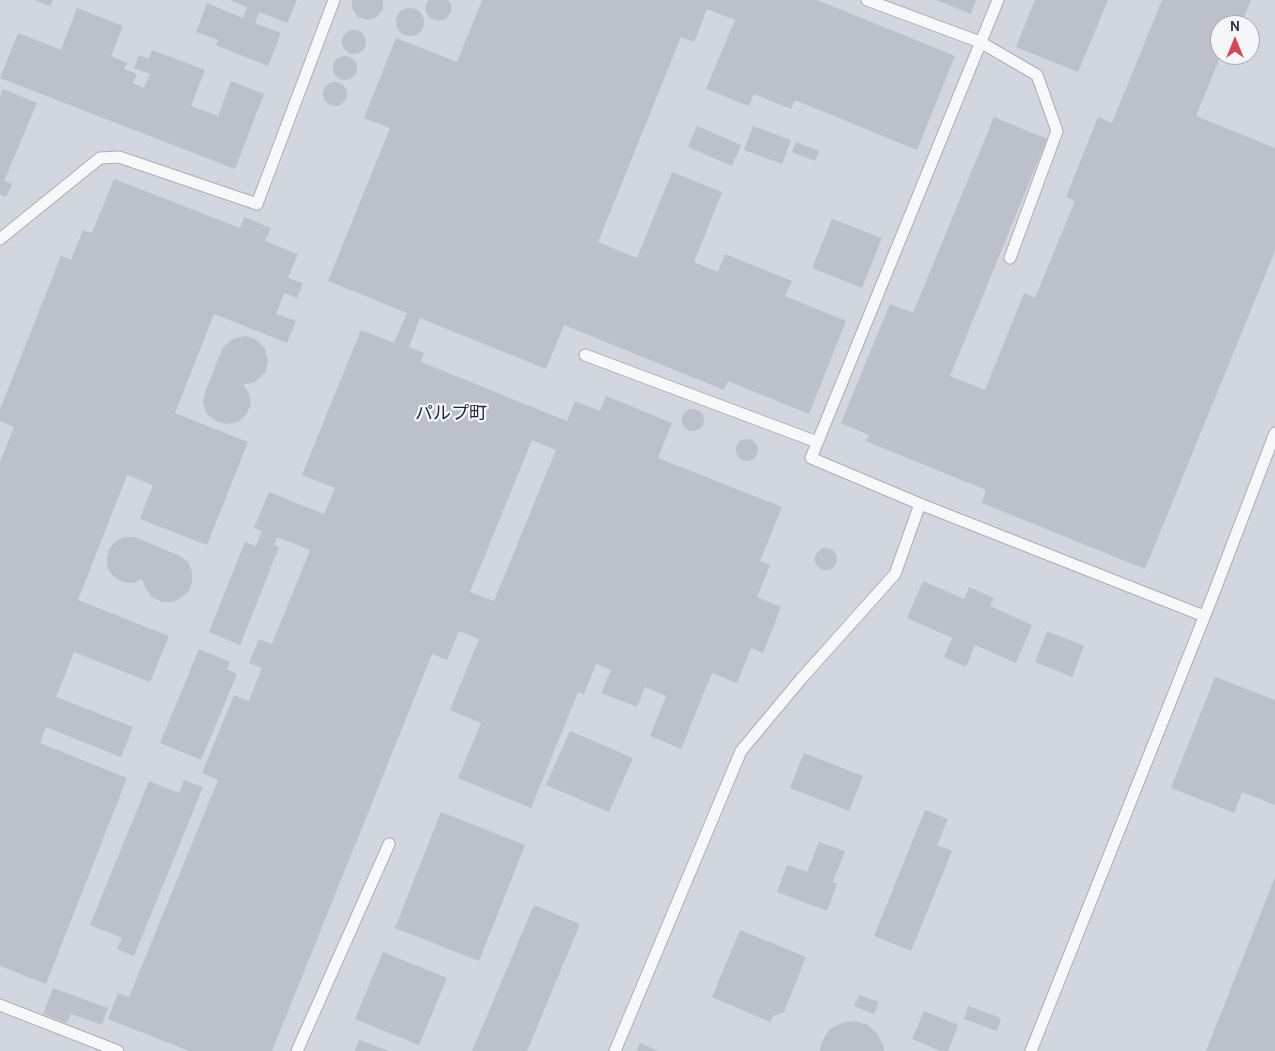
<!DOCTYPE html>
<html>
<head>
<meta charset="utf-8">
<style>
  body { margin:0 }
  #map { position:relative; width:1275px; height:1051px; overflow:hidden; background:#e4e7ec; font-family:Cabin,sans-serif }
  canvas { display:block }
  .north { position:absolute; left:1210px; top:15px; width:50px; height:50px; box-sizing:border-box; background:#f4f6f9; border:1px solid #a4a8b1; border-radius:50%; rotate:0deg; font-size:14px; font-weight:700; line-height:20px; text-align:center; color:#2b3445 }
  .north::after { content:''; display:block; margin:auto; width:18px; height:22px; background:#d1495b; clip-path:polygon(50% 0,100% 100%,50% 72%,0 100%) }
</style>
</head>
<body>
<div id="map">
<canvas width="1275" height="1051"></canvas>
<div class="north">N</div>
</div>
<script>
const ctx = document.querySelector('canvas').getContext('2d');
ctx.lineJoin = 'round';
function fill(path, color) { ctx.fillStyle = color; ctx.fill(path, 'evenodd'); }
function strokePath(path, color, width, dash) { ctx.strokeStyle = color; ctx.lineWidth = width; ctx.lineCap = dash ? 'butt' : 'round'; ctx.setLineDash(dash || []); ctx.stroke(path); }
function write(font, color, halo, rows, align = 'center') {
  ctx.font = font + ' Cabin,"Noto Sans JP",sans-serif'; ctx.lineWidth = 4.5; ctx.setLineDash([]); ctx.textBaseline = 'middle'; ctx.strokeStyle = halo; ctx.fillStyle = color; for (const [text, x, y, turn = 0] of rows) {
    ctx.save(); ctx.translate(x, y); ctx.rotate((+turn || 0) * Math.PI / 180); ctx.textAlign = isNaN(turn) ? turn : align; if (halo) ctx.strokeText(text, 0, 0); ctx.fillText(text, 0, 0); ctx.restore();
  }
}
const built = new Path2D(`
  M0,0H1275V1051H0ZM1220,25H1250V55H1220Z`);
const building = new Path2D(`
  M34,0H53L50,6Z
  M230,0H297L287,23L259,12L255,23L281,33L268,66L216,45L218,40L196,32L207,3L243,18L247,7Z
  M352,0H383V9L377,17L367,20L358,17L352,8Z
  M429,0H448L451,4V12L446,19L438,21L431,19L426,12V4Z
  M482,0H817L955,56L917,150L795,100L791,109L754,94L749,106L706,89L735,20L707,9L694,42L681,37L598,242L637,258L672,172L722,192L694,262L718,272L725,254L792,281L785,296L846,321L809,414L728,381L724,390L564,325L546,369L420,318L409,347L424,353L421,362L567,421L575,401L600,411L606,396L672,423L658,458L782,507L760,561L770,565L757,597L781,607L763,653L751,648L737,683L712,673L681,749L650,736L666,696L645,687L637,707L601,693L611,670L596,664L584,694L578,692L531,808L458,778L481,723L450,710L479,639L459,631L447,660L432,654L272,1051H189L108,1019L118,993L129,997L218,780L202,773L234,695L249,701L262,668L249,663L259,639L272,644L310,550L277,537L274,545L279,547L240,645L209,632L245,542L256,546L262,531L254,528L269,492L324,514L335,488L302,475L361,330L394,343L407,313L328,281L390,128L364,118L396,38L457,62ZM532,440L556,450L494,601L470,592Z
  M936,0H976L971,14Z
  M1035,0H1108L1078,72L1016,47Z
  M1162,0H1251L1241,25H1220V55H1221L1196,116L1275,148V251L1145,569L982,503L986,490L866,441L869,435L841,423L890,304L913,313L994,117L1047,139L950,376L985,390L1024,293L1035,298L1075,201L1066,197L1098,117L1112,123Z
  M396 22a14 14 0 1 1 28 0a14 14 0 1 1-28 0Z
  M77,8L123,26L111,56L127,63L124,69L137,74L133,83L144,88L150,74L134,68L139,55L149,59L152,50L205,70L191,106L218,116L231,81L264,94L235,169L0,78L18,33L61,50Z
  M342 42a12 12 0 1 1 24 0a12 12 0 1 1-24 0Z
  M333 68a12 12 0 1 1 24 0a12 12 0 1 1-24 0Z
  M323 94a12 12 0 1 1 24 0a12 12 0 1 1-24 0Z
  M3,89L37,103L4,181L12,184L6,197L0,194V97Z
  M697,126L741,145L732,166L688,147Z
  M753,126L791,140L782,164L744,150Z
  M796,142L819,151L815,161L792,152Z
  M114,179L240,228L244,217L271,228L265,241L298,254L288,278L303,283L297,298L284,293L276,314L296,321L287,343L214,314L175,413L248,442L207,545L140,519L153,485L127,475L78,600L169,636L150,682L74,652L56,697L133,727L121,757L46,727L40,743L127,778L46,984L0,966V462L14,427L0,421V409L61,256L71,260L83,230L92,233Z
  M832,219L882,238L862,288L812,268Z
  M245,336L257,340L265,349L268,361L265,373L255,382L243,385L249,393L251,404L246,415L238,422L227,424L216,421L207,414L203,403L205,392L223,347L233,339Z
  M682 420a11 11 0 1 1 22 0a11 11 0 1 1-22 0Z
  M736 450a11 11 0 1 1 22 0a11 11 0 1 1-22 0Z
  M124,537H135L180,556L188,562L192,571V582L189,591L181,598L172,602H162L152,597L146,589L142,579L133,583L123,582L114,577L108,569L107,559L109,549L115,542Z
  M815 559a11 11 0 1 1 22 0a11 11 0 1 1-22 0Z
  M923,581L964,599L969,587L994,598L990,606L1032,625L1016,663L975,645L966,667L944,657L952,638L907,618Z
  M1047,631L1084,646L1072,677L1035,662Z
  M199,649L230,662L227,669L237,674L201,760L160,743Z
  M1215,677L1275,700V805L1242,792L1234,813L1171,788Z
  M570,731L633,758L609,812L546,785Z
  M804,753L863,776L849,811L790,788Z
  M184,780L203,787L134,956L117,949L122,938L90,925L149,781L179,793Z
  M925,810L948,819L937,845L952,851L911,951L874,936Z
  M441,812L525,845L479,961L395,928Z
  M819,842L845,851L833,882L837,884L827,911L777,892L787,865L807,872Z
  M1275,877V1051H1206Z
  M534,905L580,924L527,1051H472Z
  M740,930L806,957L784,1012L773,1016L770,1022L712,997Z
  M383,952L447,978L419,1045L355,1019Z
  M53,988L108,1008L102,1025L71,1014L67,1023L43,1014Z
  M859,995L879,1002L874,1014L854,1006Z
  M968,1006L1001,1018L997,1031L964,1019Z
  M924,1011L958,1025L948,1051H940L912,1039Z
  M855,1021L868,1025L878,1035L884,1047V1051H820L822,1041L830,1029L842,1023Z
  M359,1040L389,1051H355Z
  M640,1043L658,1051H637Z`);
const lane = new Path2D(`
  M867,0L980,42L1037,75L1057,131L1010,258
  M998,0L811,458L920,504L1204,616
  M0,239L100,158L119,157L257,204L334,0
  M585,355L817,442
  M0,1005L118,1051
  M297,1051L389,844
  M615,1051L741,751L801,679L895,574L920,504
  M1031,1051L1213,595L1275,433`);
const quarterNames = [
  ["パルプ町",451,414]
];
fill(built, '#d2d6de');
fill(building, '#bbc0ca');
strokePath(lane, '#a9aeb7', 13);
strokePath(lane, '#f7f8fa', 11);
write('18px', '#1d2536', '#f4f6f9', quarterNames);
</script>
</body>
</html>
